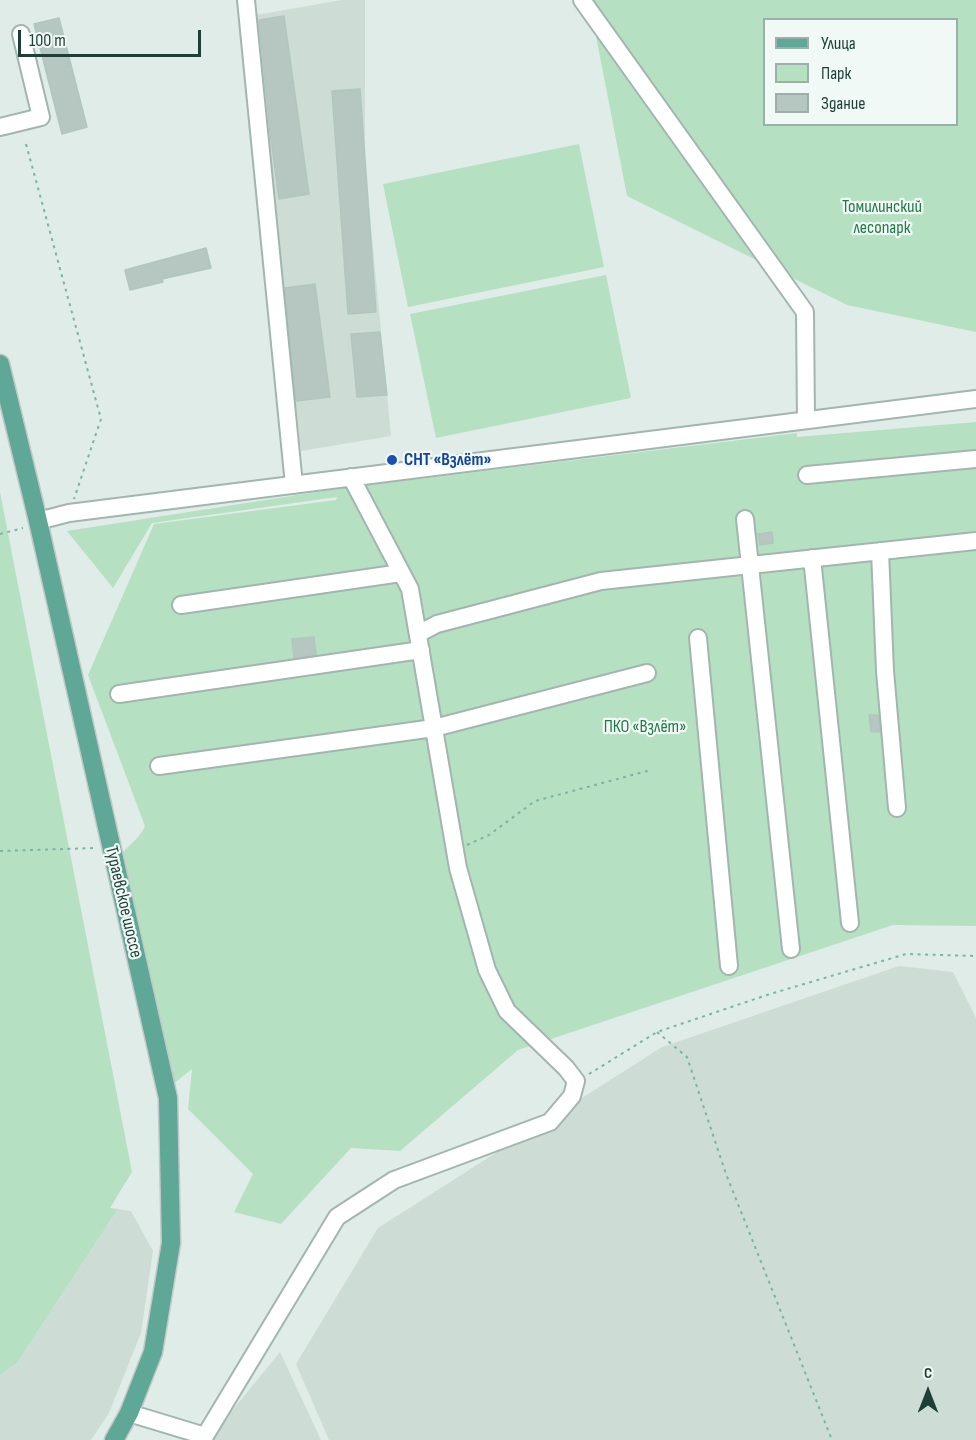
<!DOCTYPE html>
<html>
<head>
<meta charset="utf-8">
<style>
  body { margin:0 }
  #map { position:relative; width:976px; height:1440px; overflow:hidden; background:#e0ece7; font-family:"Sofia Sans Condensed",sans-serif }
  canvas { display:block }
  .legend { position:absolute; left:763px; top:18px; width:195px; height:108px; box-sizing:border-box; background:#f0f9f5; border:2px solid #9cafa9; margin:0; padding:8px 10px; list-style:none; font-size:18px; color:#1e3f37 }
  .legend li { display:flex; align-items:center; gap:12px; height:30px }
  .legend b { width:30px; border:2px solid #9cafa9 }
  .north { position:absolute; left:898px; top:1362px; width:60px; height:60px; -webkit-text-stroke:4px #f0f9f5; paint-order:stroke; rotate:0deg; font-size:16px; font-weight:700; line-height:24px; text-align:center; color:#1e3f37 }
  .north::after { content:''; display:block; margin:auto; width:21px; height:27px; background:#1e3f37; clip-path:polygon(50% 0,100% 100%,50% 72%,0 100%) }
  .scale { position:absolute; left:18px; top:30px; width:183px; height:27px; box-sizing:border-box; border:3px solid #1e3f37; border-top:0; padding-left:8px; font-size:18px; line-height:21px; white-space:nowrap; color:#1e3f37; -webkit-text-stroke:4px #f0f9f5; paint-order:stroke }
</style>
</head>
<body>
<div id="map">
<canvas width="976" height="1440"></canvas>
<ul class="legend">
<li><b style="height:8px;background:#5fa796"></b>Улица</li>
<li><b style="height:16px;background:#b6e0c2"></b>Парк</li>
<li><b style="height:16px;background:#b5c7c0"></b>Здание</li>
</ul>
<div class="north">С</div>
<div class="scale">100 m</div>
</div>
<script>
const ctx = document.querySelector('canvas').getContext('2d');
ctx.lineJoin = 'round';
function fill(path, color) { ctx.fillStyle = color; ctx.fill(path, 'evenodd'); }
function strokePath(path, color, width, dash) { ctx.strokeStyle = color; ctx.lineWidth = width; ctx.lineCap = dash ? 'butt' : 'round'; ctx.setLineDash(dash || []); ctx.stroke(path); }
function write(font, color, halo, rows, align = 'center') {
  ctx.font = font + ' "Sofia Sans Condensed",sans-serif'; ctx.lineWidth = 4.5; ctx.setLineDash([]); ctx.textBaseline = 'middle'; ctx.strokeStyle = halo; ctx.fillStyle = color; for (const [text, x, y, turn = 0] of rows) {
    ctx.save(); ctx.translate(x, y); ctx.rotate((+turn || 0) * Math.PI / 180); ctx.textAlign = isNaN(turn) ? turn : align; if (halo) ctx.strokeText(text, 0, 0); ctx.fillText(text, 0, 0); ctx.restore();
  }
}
const built = new Path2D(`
  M342,0H365V164L391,436L301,451L250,16Z
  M899,966L953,972L976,1018V1440H329L296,1364L378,1228L662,1047Z
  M118,1209L131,1211L153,1251L141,1333L109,1413L91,1440H0V1375L16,1364Z
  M280,1352L321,1440H208Z`);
const green = new Path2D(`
  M589,0H976V332L847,305L627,196ZM764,20H956V124H764Z
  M579,144L604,267L408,307L383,184Z
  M606,275L631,398L436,438L410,314Z
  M976,422V926L893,925L518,1050L400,1151L351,1148L281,1224L234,1212L253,1174L188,1109L192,1069L173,1084L121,854C130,844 140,838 145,826L88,675L154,524L336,500L337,497L152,523L113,588L67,531L336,489L797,433V437Z
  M0,492L132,1172L110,1208L118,1209L16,1364L0,1375Z`);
const building = new Path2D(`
  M284,16L309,194L279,199L270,132L259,20Z
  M59,18L87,127L62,134L34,24Z
  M360,89L376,312L348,314L332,91Z
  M206,248L211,268L162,279L163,282L130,290L125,270Z
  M315,284L330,397L296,401L285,288Z
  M380,332L387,395L357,397L351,334Z
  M772,532L773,543L760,545L758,534Z
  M314,637L316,655L294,658L292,639Z
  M869,715H878L880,732H871Z`);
const path = new Path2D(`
  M26,144L101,419L74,499
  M0,534L23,528
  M467,845L489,835L535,801L651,770
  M0,851L96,848
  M657,1032L687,1057L726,1174L832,1440
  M589,1074L657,1032L770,994L906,954L976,956`);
const minor = new Path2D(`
  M246,0L294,485
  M582,0L805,312L806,420
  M0,127L41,117L21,34
  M807,475L976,459
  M745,519L791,949
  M38,521L69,513L976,399
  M880,551L885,671L897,808
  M812,558L850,923
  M181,605L401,573
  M418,634L437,624L601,581L976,541
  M698,638L729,966
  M119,694L421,650
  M159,766L434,728L647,673
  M129,1413L205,1436L337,1217L394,1180L550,1122L572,1096L576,1081L566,1068L507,1011L487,970L458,868L410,589L351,477`);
const major = new Path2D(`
  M0,364L38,521L168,1098L171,1243L153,1352L129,1413L114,1440`);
const markers = [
  [392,460,6,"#1a4fb4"]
];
const parkNames = [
  ["Томилинский",882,207],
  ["лесопарк",882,228],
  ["ПКО «Взлёт»",645,727]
];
const transitNames = [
  ["СНТ «Взлёт»",404,460]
];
const streetNames = [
  ["Тураевское шоссе",123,902,77]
];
fill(built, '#cedcd6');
fill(green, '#b6e0c2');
fill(building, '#b5c7c0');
strokePath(building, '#b1c7be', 1.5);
strokePath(minor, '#a2b5af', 20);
strokePath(major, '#c0c9c7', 21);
strokePath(path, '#7cb4a3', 2, [3, 4.5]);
strokePath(minor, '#fff', 16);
strokePath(major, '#5fa796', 18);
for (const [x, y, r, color] of markers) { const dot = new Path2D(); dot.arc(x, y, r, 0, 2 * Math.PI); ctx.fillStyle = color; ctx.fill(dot); strokePath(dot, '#f0f9f5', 2); }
write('18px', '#247a47', '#f0f9f5', parkNames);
write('bold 18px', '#164399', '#f0f9f5', transitNames, 'left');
write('18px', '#1e3f37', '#f0f9f5', streetNames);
</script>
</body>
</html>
